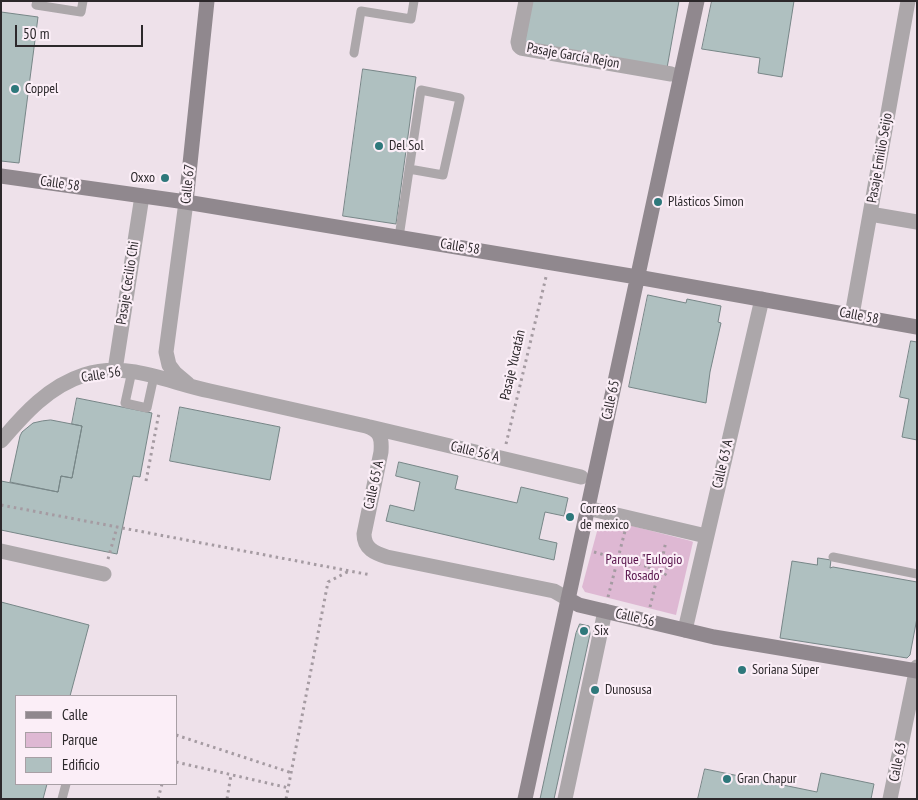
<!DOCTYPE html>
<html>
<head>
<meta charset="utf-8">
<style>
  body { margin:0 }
  #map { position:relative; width:918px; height:800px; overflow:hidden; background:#eee1ea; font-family:"PT Sans Narrow",sans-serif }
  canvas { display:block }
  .frame { position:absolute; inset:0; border:2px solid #2c282b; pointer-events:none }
  .legend { position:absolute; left:15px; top:695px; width:162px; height:90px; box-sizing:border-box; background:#fbeef7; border:1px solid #a89fa5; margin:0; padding:6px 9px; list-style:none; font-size:15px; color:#2c282b }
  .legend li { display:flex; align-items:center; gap:10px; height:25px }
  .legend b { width:25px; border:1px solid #a89fa5 }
  .scale { position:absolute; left:15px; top:25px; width:128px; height:22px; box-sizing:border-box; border:2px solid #2c282b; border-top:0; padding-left:6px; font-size:15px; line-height:18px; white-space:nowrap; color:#2c282b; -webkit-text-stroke:4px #fbeef7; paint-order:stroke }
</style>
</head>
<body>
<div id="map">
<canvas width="918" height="800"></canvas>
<div class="frame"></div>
<ul class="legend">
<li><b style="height:6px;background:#90888e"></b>Calle</li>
<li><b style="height:14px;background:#deb8d3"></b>Parque</li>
<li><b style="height:14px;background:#afc0c0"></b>Edificio</li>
</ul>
<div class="scale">50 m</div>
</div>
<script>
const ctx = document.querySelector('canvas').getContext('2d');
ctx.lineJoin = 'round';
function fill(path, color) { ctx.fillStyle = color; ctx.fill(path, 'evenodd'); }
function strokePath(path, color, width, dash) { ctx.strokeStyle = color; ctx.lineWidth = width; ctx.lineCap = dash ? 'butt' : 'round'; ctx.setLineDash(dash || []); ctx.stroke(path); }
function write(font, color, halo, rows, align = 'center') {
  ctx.font = font + ' "PT Sans Narrow",sans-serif'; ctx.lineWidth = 4.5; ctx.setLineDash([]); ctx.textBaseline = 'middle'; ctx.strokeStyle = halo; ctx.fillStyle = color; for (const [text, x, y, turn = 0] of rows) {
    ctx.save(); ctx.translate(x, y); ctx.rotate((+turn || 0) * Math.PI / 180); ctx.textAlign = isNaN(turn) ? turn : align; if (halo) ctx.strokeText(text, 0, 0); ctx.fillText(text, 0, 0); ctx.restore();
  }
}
const green = new Path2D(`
  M605,519L691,541L693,542L676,615L585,592L582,587L599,524Z`);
const building = new Path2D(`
  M532,1H679L667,68L525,42Z
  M712,1H794L782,77L758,73L760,58L702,49Z
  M1,12L38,17L19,163L1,161Z
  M363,69L416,77L396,224L343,216Z
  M648,295L686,303L687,299L721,306L718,322L721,323L710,372L706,403L629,387Z
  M911,341L917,342V440L902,437L909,399L900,397Z
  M77,398L152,413L140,477L133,476L117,554L1,530V481L58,492L61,476L72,478L82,426L72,424Z
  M180,407L280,427L270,480L170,461Z
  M51,420L82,426L72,478L61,476L58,492L10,482L20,436L22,432L33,423L42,421Z
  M399,462L458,476L455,489L517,503L521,487L568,498L564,516L545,512L539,539L557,543L554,560L386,521L390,505L414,511L420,482L396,476Z
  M818,558L831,560L830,568L833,567L917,582V618L910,655L907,658L780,638L792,561L817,565Z
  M1,602L89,625L70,696H16V784H47L43,799H1Z
  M580,624L589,626L590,634L554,799H540L576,633Z
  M705,769L817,792L821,773L874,784L871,799H698Z`);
const path = new Path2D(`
  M506,444L546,277
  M146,481L159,413
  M1,505L371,575
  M594,552L649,567
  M108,559L117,527
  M649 569a9 9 0 1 1 18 0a9 9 0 1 1-18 0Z
  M662,560L666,541
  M608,597L625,531
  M650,607L657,578
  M176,735L292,773
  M176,762L289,788
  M158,799L162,784
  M227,799L231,775
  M286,799L328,582L349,571`);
const lane = new Path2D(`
  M37,1L36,5L81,12L83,1
  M354,53L361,11L411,19L414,1
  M399,237L421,90L460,98L443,175L409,169
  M132,371L125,403L147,408L154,376
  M833,557L917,574
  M62,799L66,784`);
const street = new Path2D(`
  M526,1L518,42L519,46L521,48L671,74
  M186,202L166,352L169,365L175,373L188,384
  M870,214L917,222
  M852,315L908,1
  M115,370L142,196
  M370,427L581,477
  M1,441C24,414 49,386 84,375C128,361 167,382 210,391C262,403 314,414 366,426C381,431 382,438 381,452L364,534C364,549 375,553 387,557L554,591L568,599
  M587,508L706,536
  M1,551L104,574
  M685,630L762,299
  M565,799L605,611
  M890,799L917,667`);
const secondary = new Path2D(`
  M1,176L186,202L637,277L917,327
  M186,202L207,1
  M568,599L579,605L714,637L917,671
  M525,799L697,1`);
const markers = [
  [15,89,5,"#2e787b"],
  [379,146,5,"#2e787b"],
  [165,178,5,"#2e787b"],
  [658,202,5,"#2e787b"],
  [570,517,5,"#2e787b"],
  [584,631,5,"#2e787b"],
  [742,670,5,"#2e787b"],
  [595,690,5,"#2e787b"],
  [727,779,5,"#2e787b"]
];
const streetNames = [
  ["Pasaje García Rejon",573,56,10],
  ["Pasaje Emilio Seijo",880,158,-80],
  ["Calle 58",60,184,8],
  ["Calle 67",188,184,-84],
  ["Calle 58",460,247,9],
  ["Pasaje Cecilio Chi",128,283,-81],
  ["Calle 58",859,316,11],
  ["Pasaje Yucatán",513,365,-77],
  ["Calle 56",101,375,-9],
  ["Calle 65",611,400,-78],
  ["Calle 56 A",475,452,13],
  ["Calle 63 A",723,464,-77],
  ["Calle 65 A",374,485,-78],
  ["Calle 56",635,618,13],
  ["Calle 63",898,762,-79]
];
const poiNames = [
  ["Coppel",25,89],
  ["Del Sol",389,146],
  ["Oxxo",155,178,"right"],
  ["Plásticos Simon",668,202],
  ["Correos",580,509],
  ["de mexico",580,525],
  ["Six",594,631],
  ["Soriana Súper",752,670],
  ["Dunosusa",605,690],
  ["Gran Chapur",737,779]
];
const parkNames = [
  ["Parque \"Eulogio",644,560],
  ["Rosado\"",644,576]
];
fill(green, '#deb8d3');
fill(building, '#afc0c0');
strokePath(building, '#778687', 1);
strokePath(path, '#a59ba2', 3, [2.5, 4]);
strokePath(lane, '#aca7aa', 9);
strokePath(street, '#aca7aa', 15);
strokePath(secondary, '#90888e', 15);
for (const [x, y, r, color] of markers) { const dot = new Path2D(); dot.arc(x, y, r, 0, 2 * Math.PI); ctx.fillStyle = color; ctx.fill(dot); strokePath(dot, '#fbeef7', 2); }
write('14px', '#2c282b', '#fbeef7', streetNames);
write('14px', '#2c282b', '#fbeef7', poiNames, 'left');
write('14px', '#57134b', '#fbeef7', parkNames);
</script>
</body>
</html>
